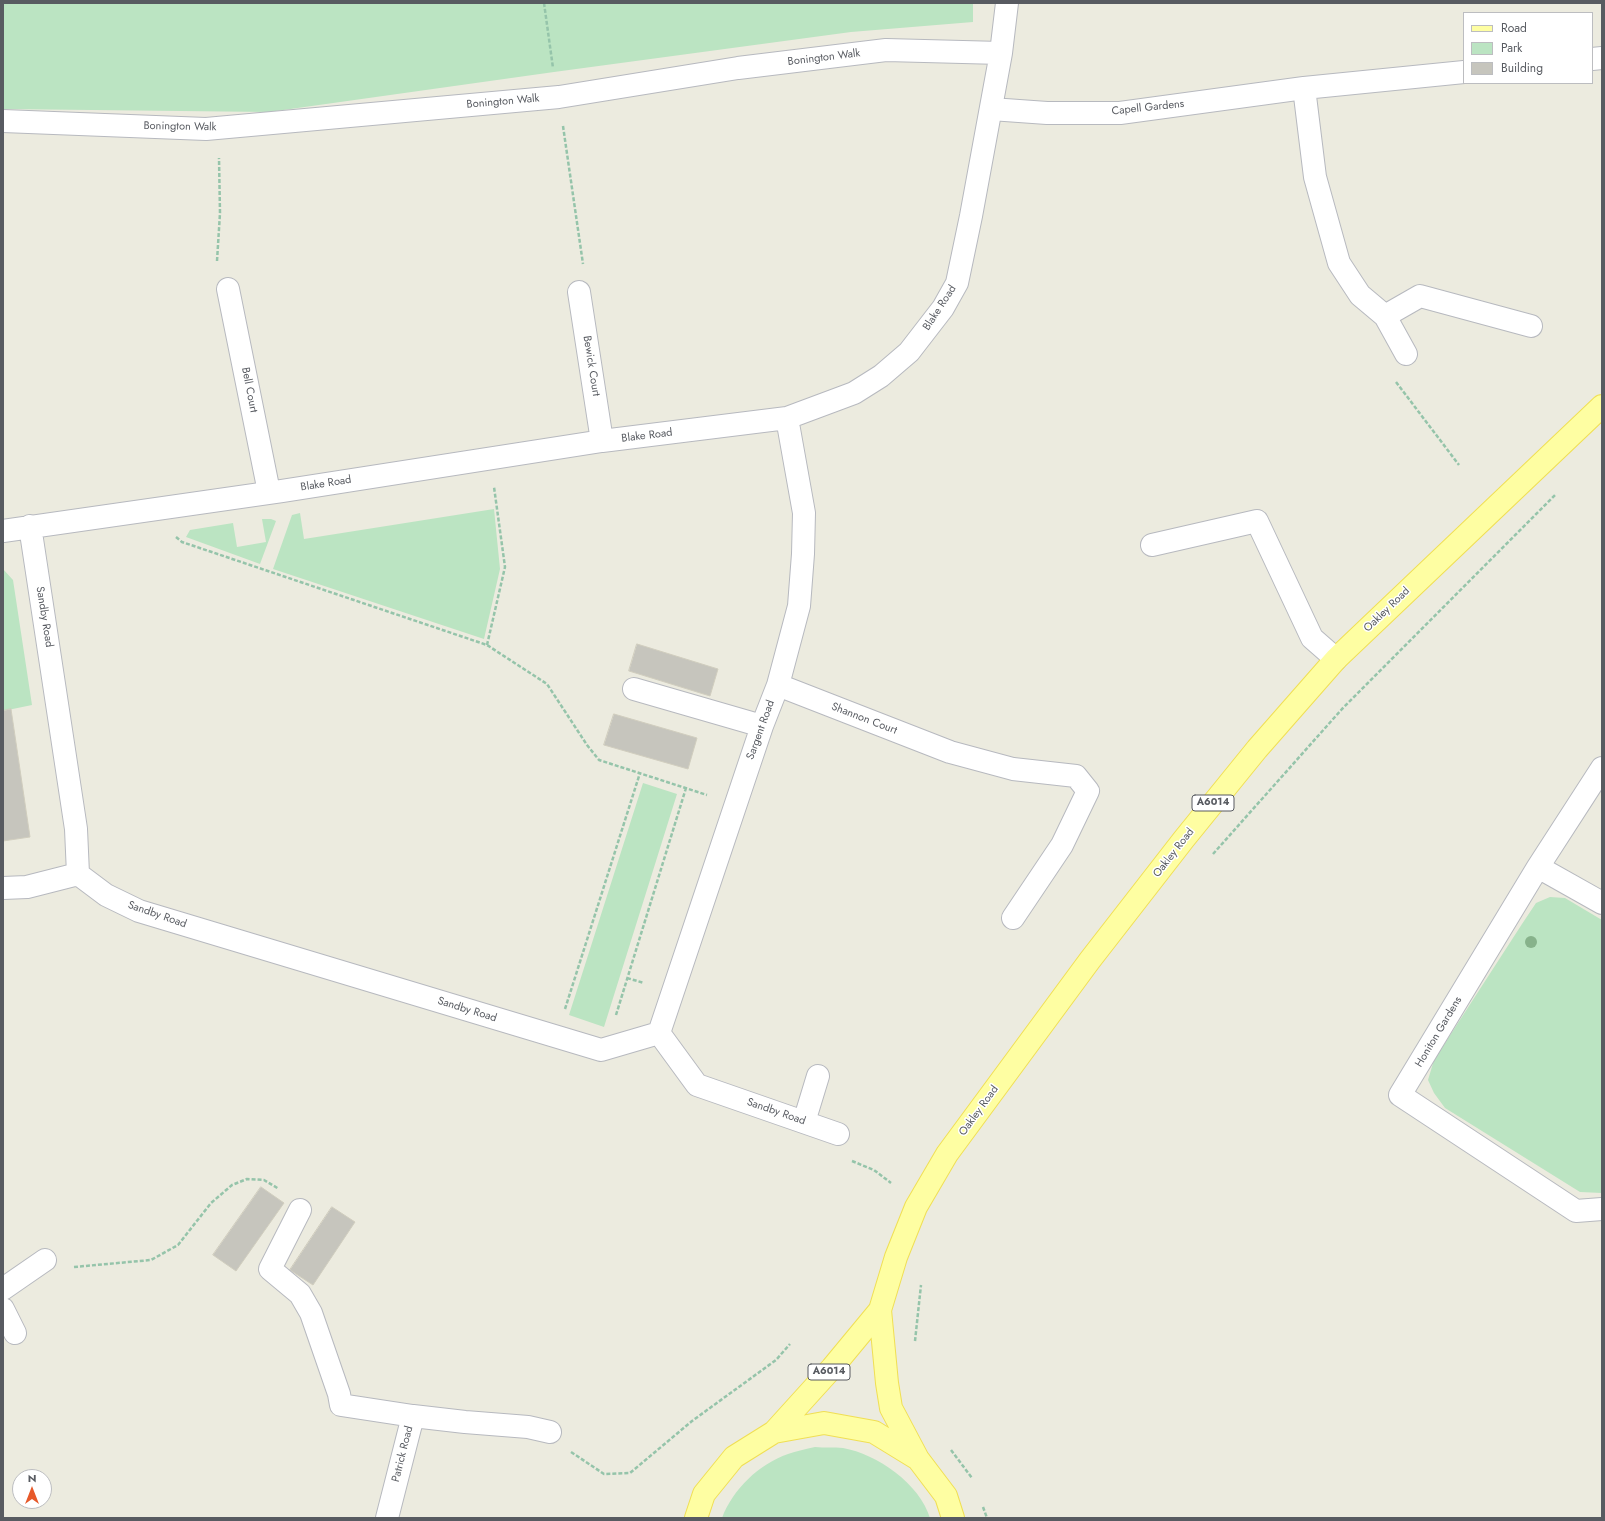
<!DOCTYPE html>
<html>
<head>
<meta charset="utf-8">
<style>
  body { margin:0 }
  #map { position:relative; width:1605px; height:1521px; overflow:hidden; background:#ecebdf; font-family:Jost,sans-serif }
  canvas { display:block }
  .frame { position:absolute; inset:0; border:4px solid #585b61; pointer-events:none }
  .legend { position:absolute; left:1463px; top:12px; width:130px; height:72px; box-sizing:border-box; background:#fff; border:1px solid #bcbdc0; margin:0; padding:5px 7px; list-style:none; font-size:12px; color:#585b61 }
  .legend li { display:flex; align-items:center; gap:8px; height:20px }
  .legend b { width:20px; border:1px solid #bcbdc0 }
  .north { position:absolute; left:12px; top:1469px; width:40px; height:40px; box-sizing:border-box; background:#fff; border:1px solid #bcbdc0; border-radius:50%; rotate:0deg; font-size:11px; font-weight:700; line-height:16px; text-align:center; color:#585b61 }
  .north::after { content:''; display:block; margin:auto; width:14px; height:18px; background:#e7592a; clip-path:polygon(50% 0,100% 100%,50% 72%,0 100%) }
</style>
</head>
<body>
<div id="map">
<canvas width="1605" height="1521"></canvas>
<div class="frame"></div>
<ul class="legend">
<li><b style="height:5px;background:#fefea2"></b>Road</li>
<li><b style="height:11px;background:#bbe4c2"></b>Park</li>
<li><b style="height:11px;background:#c6c5bd"></b>Building</li>
</ul>
<div class="north">N</div>
</div>
<script>
const ctx = document.querySelector('canvas').getContext('2d');
ctx.lineJoin = 'round';
function fill(path, color) { ctx.fillStyle = color; ctx.fill(path, 'evenodd'); }
function strokePath(path, color, width, dash) { ctx.strokeStyle = color; ctx.lineWidth = width; ctx.lineCap = dash ? 'butt' : 'round'; ctx.setLineDash(dash || []); ctx.stroke(path); }
function write(font, color, halo, rows, align = 'center') {
  ctx.font = font + ' Jost,sans-serif'; ctx.lineWidth = 3; ctx.setLineDash([]); ctx.textBaseline = 'middle'; ctx.strokeStyle = halo; ctx.fillStyle = color; for (const [text, x, y, turn = 0] of rows) {
    ctx.save(); ctx.translate(x, y); ctx.rotate((+turn || 0) * Math.PI / 180); ctx.textAlign = isNaN(turn) ? turn : align; if (halo) ctx.strokeText(text, 0, 0); ctx.fillText(text, 0, 0); ctx.restore();
  }
}
const green = new Path2D(`
  M3,3H973V22L851,32L554,72L269,112L3,109Z
  M494,509L500,569L484,639L273,569L292,515L300,513L304,539Z
  M262,519H271L276,521L260,564L186,537L190,530L233,523L237,547L266,542Z
  M3,569L13,580L32,705L3,711Z
  M643,783L677,794L604,1027L569,1015Z
  M1550,897L1565,898L1602,920V1193L1580,1192L1445,1108L1434,1093L1428,1080L1434,1060L1522,924L1536,903Z
  M815,1447C824,1448 834,1447 843,1448C877,1454 920,1484 930,1518H722C733,1489 759,1464 788,1454C796,1451 806,1449 815,1447Z`);
const building = new Path2D(`
  M637,644L718,669L710,696L629,671Z
  M11,709L30,837L3,841V711Z
  M614,714L697,738L688,769L604,745Z
  M261,1187L284,1203L236,1271L213,1255Z
  M332,1207L355,1222L313,1285L290,1270Z`);
const path = new Path2D(`
  M544,3L553,68
  M563,126L583,264
  M217,261L220,213L219,158
  M1396,382L1459,465
  M176,537L182,542L487,645L547,684L587,745L599,760L707,795
  M487,645L505,567L494,487
  M1213,854L1342,709L1555,495
  M627,978L644,983
  M565,1009L640,773
  M616,1015L686,788
  M852,1161L874,1170L891,1183
  M74,1267L151,1260L178,1245L211,1203L232,1185L247,1179L264,1180L279,1189
  M915,1341L921,1285
  M951,1450L972,1478
  M571,1452L604,1474L630,1473L692,1421L776,1360L790,1344
  M983,1507L987,1518`);
const minor = new Path2D(`
  M1592,59L1602,58
  M1304,88L1315,177L1339,263L1360,295L1385,316L1406,354
  M991,109L1047,113H1120L1304,88L1464,72
  M3,121L206,129L559,97L738,68L886,50L1001,53
  M228,289L269,492
  M579,292L602,441
  M1385,316L1420,296L1531,326
  M30,526L76,829L78,874L106,895L139,911L601,1050L659,1033L697,1085L838,1134
  M3,531L282,491L602,441L787,418L854,393L881,376L909,352L943,308L957,283L971,216L1001,53L1007,3
  M1152,545L1257,521L1312,638L1336,659
  M778,685L950,752L1013,769L1076,776L1088,791L1062,845L1013,918
  M634,689L762,726
  M1602,768L1538,867L1400,1095L1576,1211L1602,1209
  M1538,867L1602,903
  M3,888L27,887L78,874
  M659,1033L762,726L778,685L799,606L803,554L804,513L787,418
  M804,1122L818,1076
  M300,1210L270,1269L300,1294L311,1313L339,1394L341,1405L413,1416L387,1518
  M3,1289L45,1260
  M3,1309L15,1333
  M413,1416L465,1422L528,1427L550,1432`);
const major = new Path2D(`
  M774,1432L824,1423L874,1432L918,1459
  M696,1518L704,1494L734,1457L774,1432L832,1368L880,1310
  M953,1518L946,1496L918,1459L891,1408L887,1383L880,1310L896,1257L916,1207L947,1154L1090,960L1184,839L1257,749L1336,659L1602,406`);
const trees = [
  [1531,942]
];
const shields = [
  [1213,803,42],
  [829,1372,42]
];
const shieldNames = [
  ["A6014",1213,803],
  ["A6014",829,1372]
];
const streetNames = [
  ["Bonington Walk",824,58,-7],
  ["Bonington Walk",503,102,-5],
  ["Capell Gardens",1148,108,-6],
  ["Bonington Walk",180,127,1],
  ["Blake Road",940,308,-57],
  ["Bewick Court",591,366,81],
  ["Bell Court",249,390,79],
  ["Blake Road",647,436,-7],
  ["Blake Road",326,484,-9],
  ["Oakley Road",1387,610,-44],
  ["Sandby Road",44,617,81],
  ["Shannon Court",864,719,21],
  ["Sargent Road",761,730,-70],
  ["Oakley Road",1174,853,-52],
  ["Sandby Road",157,915,19],
  ["Sandby Road",467,1010,17],
  ["Honiton Gardens",1439,1032,-59],
  ["Oakley Road",979,1111,-54],
  ["Sandby Road",776,1112,19],
  ["Patrick Road",403,1454,-76]
];
fill(green, '#bbe4c2');
fill(building, '#c6c5bd');
strokePath(building, '#d0cdbe', 1);
strokePath(minor, '#b7b9bf', 24);
strokePath(major, '#f0df54', 24);
strokePath(path, '#95c4aa', 2.5, [4, 2]);
strokePath(minor, '#fff', 22);
strokePath(major, '#fefea2', 22);
ctx.fillStyle = '#87b28b';
for (const [x, y] of trees) { ctx.beginPath(); ctx.arc(x, y, 6, 0, 2 * Math.PI); ctx.fill(); }
for (const [x, y, w] of shields) { const box = new Path2D(); box.roundRect(x - w / 2, y - 8, w, 16, 3); ctx.fillStyle = '#fff'; ctx.fill(box); strokePath(box, '#585b61', 1); }
write('bold 10px', '#585b61', null, shieldNames);
write('11px', '#585b61', '#fff', streetNames);
</script>
</body>
</html>
